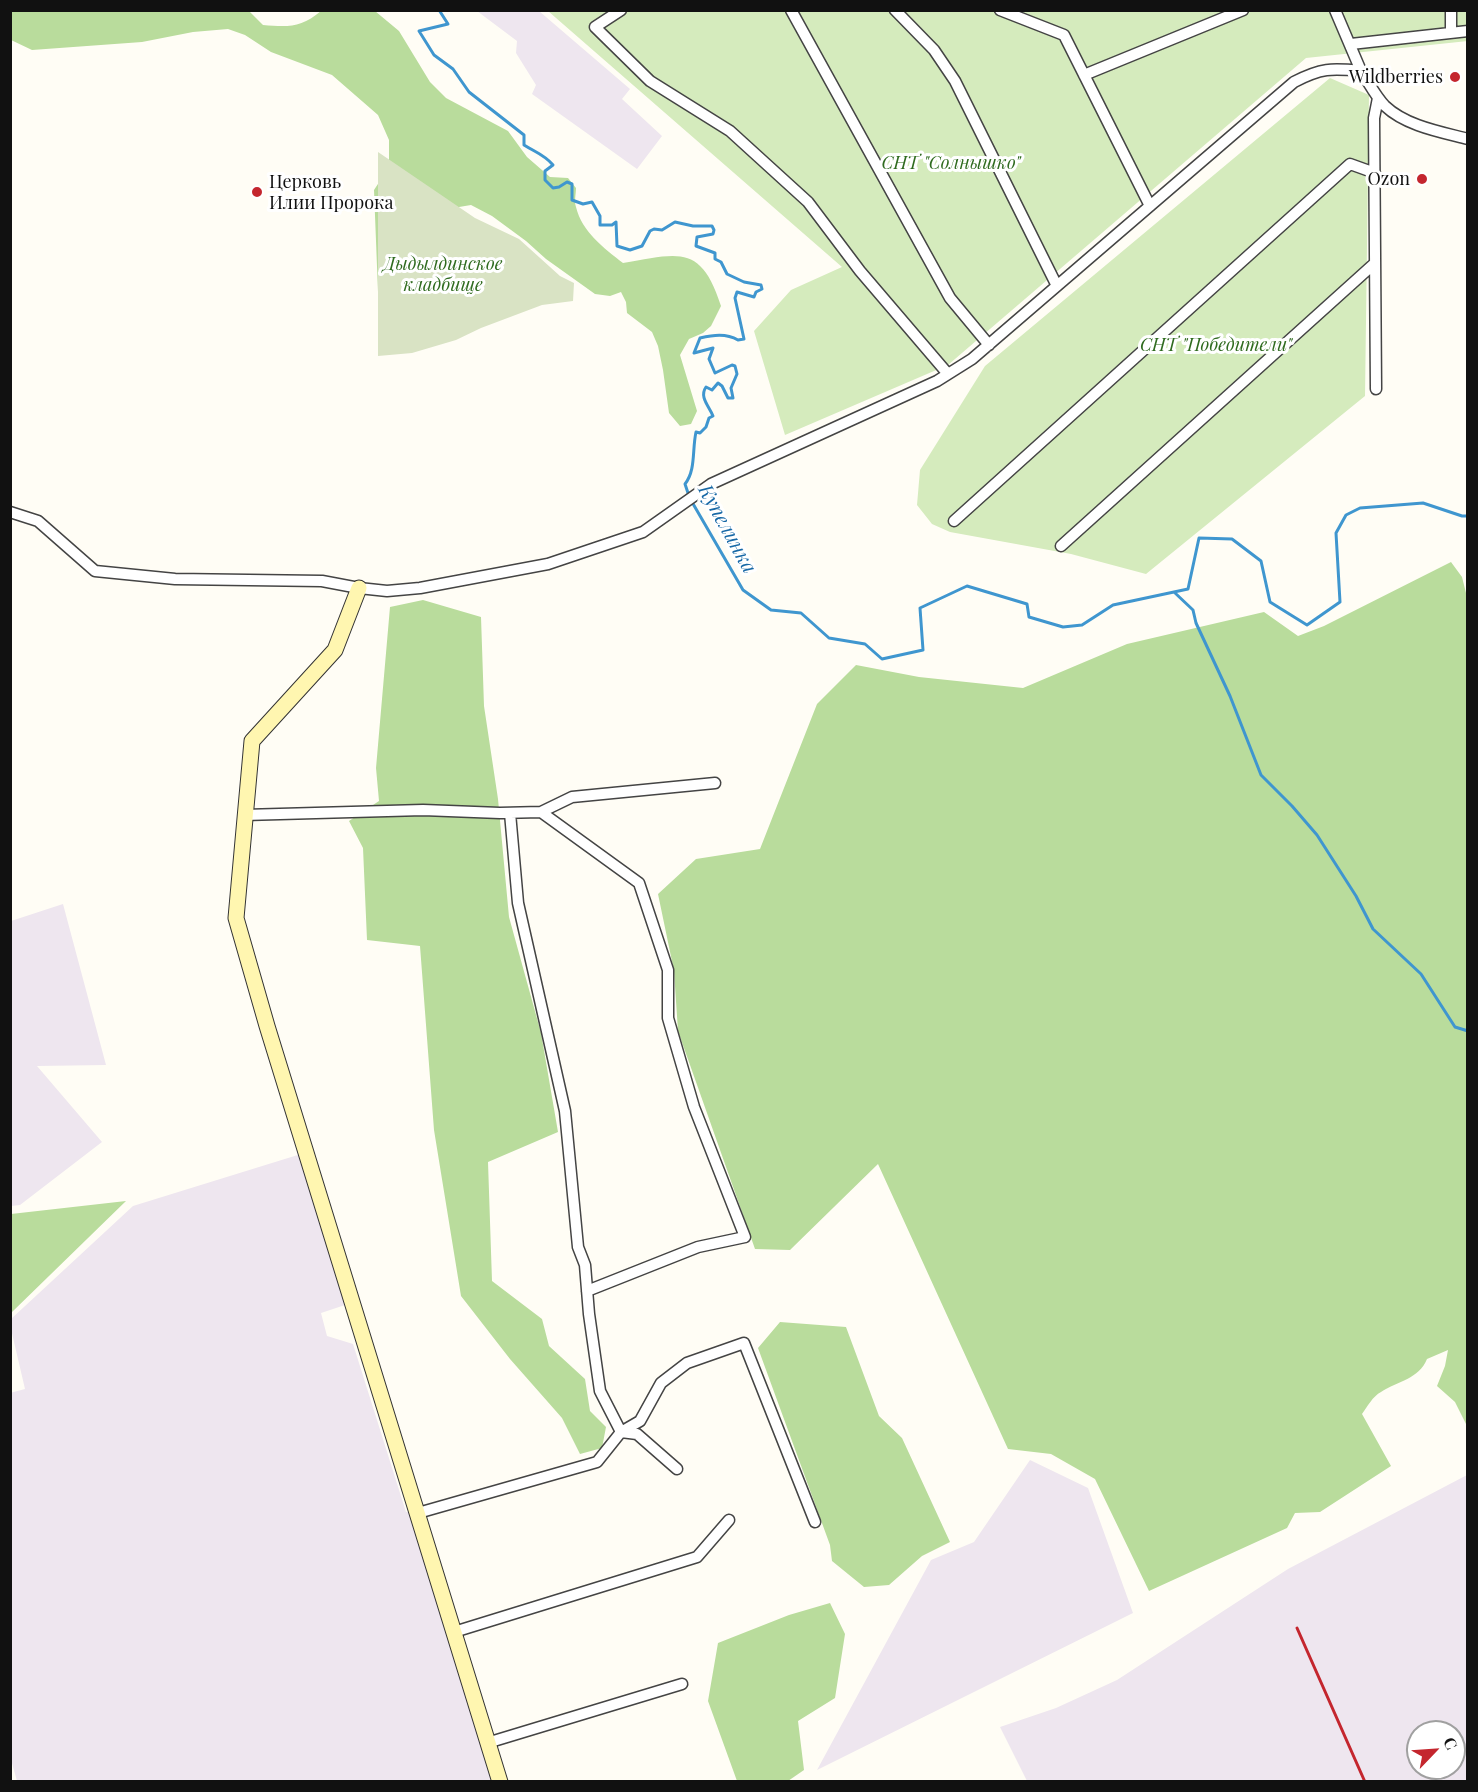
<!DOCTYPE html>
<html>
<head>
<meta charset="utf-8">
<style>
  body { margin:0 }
  #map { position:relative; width:1478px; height:1792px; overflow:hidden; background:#fffdf5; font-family:"Playfair Display",serif }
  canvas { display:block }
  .frame { position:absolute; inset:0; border:12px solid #111; pointer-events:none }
  .north { position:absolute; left:1406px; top:1720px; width:60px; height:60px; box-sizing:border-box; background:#fff; border:2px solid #a0a0a0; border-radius:50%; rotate:65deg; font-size:16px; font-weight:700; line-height:24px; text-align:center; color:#111 }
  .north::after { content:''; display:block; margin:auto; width:21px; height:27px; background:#c4262e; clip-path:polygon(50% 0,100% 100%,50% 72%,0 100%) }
</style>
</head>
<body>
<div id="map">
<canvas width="1478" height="1792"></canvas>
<div class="frame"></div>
<div class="north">С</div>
</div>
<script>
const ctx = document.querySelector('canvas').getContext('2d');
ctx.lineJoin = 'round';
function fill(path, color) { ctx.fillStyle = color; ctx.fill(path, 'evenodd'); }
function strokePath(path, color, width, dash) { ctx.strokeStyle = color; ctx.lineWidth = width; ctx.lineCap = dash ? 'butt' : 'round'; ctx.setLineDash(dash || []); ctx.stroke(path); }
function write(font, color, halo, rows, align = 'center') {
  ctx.font = font + ' "Playfair Display",serif'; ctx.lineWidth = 6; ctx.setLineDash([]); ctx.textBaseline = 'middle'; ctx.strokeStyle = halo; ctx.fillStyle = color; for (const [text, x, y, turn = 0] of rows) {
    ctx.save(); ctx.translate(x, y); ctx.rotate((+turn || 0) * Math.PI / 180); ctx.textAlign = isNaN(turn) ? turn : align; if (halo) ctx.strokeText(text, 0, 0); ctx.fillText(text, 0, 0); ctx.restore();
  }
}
const industrial = new Path2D(`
  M477,11H539L630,89L622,99L662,136L637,169L532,94L536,85L516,53L517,41Z
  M63,904L106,1065L37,1066L102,1142L20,1205L11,1206V921Z
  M301,1154L348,1304L321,1313L327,1336L353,1344L406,1512H412L496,1781H17L10,1756V1393L25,1389L11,1329V1319L133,1206Z
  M1030,1460L1088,1488L1133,1613L817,1770L931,1560L974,1542Z
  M1467,1475V1781H1027L1000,1727L1056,1708L1117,1680L1288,1569ZM1418,1732H1454V1768H1418Z`);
const green = new Path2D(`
  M1467,10L1468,41L1306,58L948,365L785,435L754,331L791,290L842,267L548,11Z
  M1330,78L1369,95L1365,396L1146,574L1071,554L950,532L932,524L917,505L920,470L985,366Z`);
const forest = new Path2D(`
  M11,11H249L263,25C288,27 301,28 321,11H375L399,31L430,82L446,98L508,131L527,157L550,177L568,178L576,188C576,194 574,201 576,207C582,232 604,248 623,263C678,254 701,243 721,306L711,326L703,333L689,339L680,355L697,411L691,424L680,426L669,413L663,370L658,346L652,332L627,313L626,302L621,292L610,296L595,294L546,259L526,241L492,216L471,205L459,207L378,292L374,190L389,167V140L378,115L332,75L271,52L245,35L228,29L193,32L142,42L32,50L11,40Z
  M1451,562L1462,577L1468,601L1467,1426L1455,1402L1437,1386L1445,1366L1448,1350L1427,1359C1419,1379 1398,1381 1381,1392C1373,1396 1367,1407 1362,1414L1391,1466L1320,1512L1295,1513L1287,1528L1149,1591L1095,1479L1051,1454L1008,1449L878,1164L790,1250L755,1249L678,1031L674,971L658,894L696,859L760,849L817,704L856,665L919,677L1023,688L1127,644L1264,612L1298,636L1324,626Z
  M423,600L481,617L484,706L498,799L509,917L541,1033L558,1132L488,1162L492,1281L542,1319L549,1346L585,1379L590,1411L606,1427L602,1448L580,1454L562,1418L510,1359L461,1296L434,1130L420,946L367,940L363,848L349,821L379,801L376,768L390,607Z
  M126,1201L11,1313V1214Z
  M780,1322L846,1327L879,1416L902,1438L950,1542L922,1556L889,1585L864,1587L832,1561L830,1545L758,1348Z
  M830,1603L845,1634L835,1698L798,1721L804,1770L788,1781H737L708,1701L718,1643L789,1615Z`);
const cemetery = new Path2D(`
  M378,152L475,218L519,239L560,276L574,283L573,301L542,305L481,328L456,340L412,353L378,356Z`);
const stream = new Path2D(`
  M439,10L448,24L419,31L434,55L453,69L469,92L524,135V145C535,152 545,155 553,165L545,171V180L553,188L559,187L567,182L572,184V200L583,204L592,202L600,216V225H612L616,222L617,246L630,250L642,246L650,231L654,229L662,230L675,222L693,226H712L714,230L713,234L697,237L696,246L715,253V259L721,262L727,274L744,282L761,285L762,289L756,292L754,297L737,292L735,298L744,339L738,340C726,333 713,335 700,338L694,353L713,348L709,359L715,373L732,365L735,366L737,374L731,388L733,398H728L722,386L718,383L712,390L706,387C699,397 709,406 713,416L709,418L706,427L700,433L696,432C692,450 696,470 685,484L689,496
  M692,502L743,590L771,610L801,613L829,638L865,644L882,659L923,650L920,608L967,586L1027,604L1029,617L1063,627L1082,625L1113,605L1188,589L1199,538L1232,539L1261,561L1270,602L1307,625L1340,602L1336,533L1346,515L1360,508L1423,503L1462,516H1468
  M1174,592L1193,610L1196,623L1230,696L1261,775L1292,806L1317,835L1356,896L1373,929L1421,974L1455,1027L1468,1031`);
const street = new Path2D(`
  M621,10L595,27L650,81L730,131L808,202L860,271L948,374
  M791,10L950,298L989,345
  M895,10L934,50L955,81L1057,286
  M1000,10L1064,35L1150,206
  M1335,10L1361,71
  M1451,32V10
  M1351,44L1468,31
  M1084,75L1243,10
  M1376,389L1374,118L1378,98
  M10,512L38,521L95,571L175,579L322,581L359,588L387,591L420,588L548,564L643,532L711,484L937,381L972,359L1294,82C1321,68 1331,68 1361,71C1369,83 1376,97 1385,106C1406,126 1441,132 1468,139
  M954,521L1350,164L1375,173
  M1061,546L1375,263
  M541,812L572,797L715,783
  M510,813L518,903L565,1111L578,1247L585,1265L589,1314L600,1391L621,1432L637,1434L677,1469
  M244,815L423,810L500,813L541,812L639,883L668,970V1018L694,1107L745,1237L698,1247L587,1291
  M418,1513L597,1462L621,1432L640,1421L661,1383L687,1363L744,1343L815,1522
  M454,1632L697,1557L729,1520
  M487,1743L682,1684`);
const secondary = new Path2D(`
  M359,588L335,650L252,741L236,918L267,1026L500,1782`);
const rail = new Path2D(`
  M1297,1628L1365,1782`);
const markers = [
  [1455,77,6,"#c4262e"],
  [1422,179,6,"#c4262e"],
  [257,192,6,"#c4262e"]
];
const poiNames = [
  ["Wildberries",1443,77],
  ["Ozon",1410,179],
  ["Церковь",269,182,"left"],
  ["Илии Пророка",269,203,"left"]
];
const parkNames = [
  ["СНТ \"Солнышко\"",951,163],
  ["Дыдылдинское",443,264],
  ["кладбище",443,285],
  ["СНТ \"Победители\"",1216,345]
];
const waterNames = [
  ["Купелинка",727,529,61]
];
fill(industrial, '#eee6ef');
fill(green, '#d5ebbd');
fill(forest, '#b9dc9c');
fill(cemetery, '#d9e3c4');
strokePath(stream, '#3f96cf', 3);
strokePath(street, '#444', 13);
strokePath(secondary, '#333', 17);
strokePath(street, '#fff', 10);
strokePath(secondary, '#fff6b0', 15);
strokePath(rail, '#c4262e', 3);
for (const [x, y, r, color] of markers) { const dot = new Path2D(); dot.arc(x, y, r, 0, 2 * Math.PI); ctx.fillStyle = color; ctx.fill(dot); strokePath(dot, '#fff', 2); }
write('18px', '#111', '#fff', poiNames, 'right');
write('italic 18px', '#2f6b1f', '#fff', parkNames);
write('italic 20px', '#1768a6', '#fff', waterNames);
</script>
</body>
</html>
